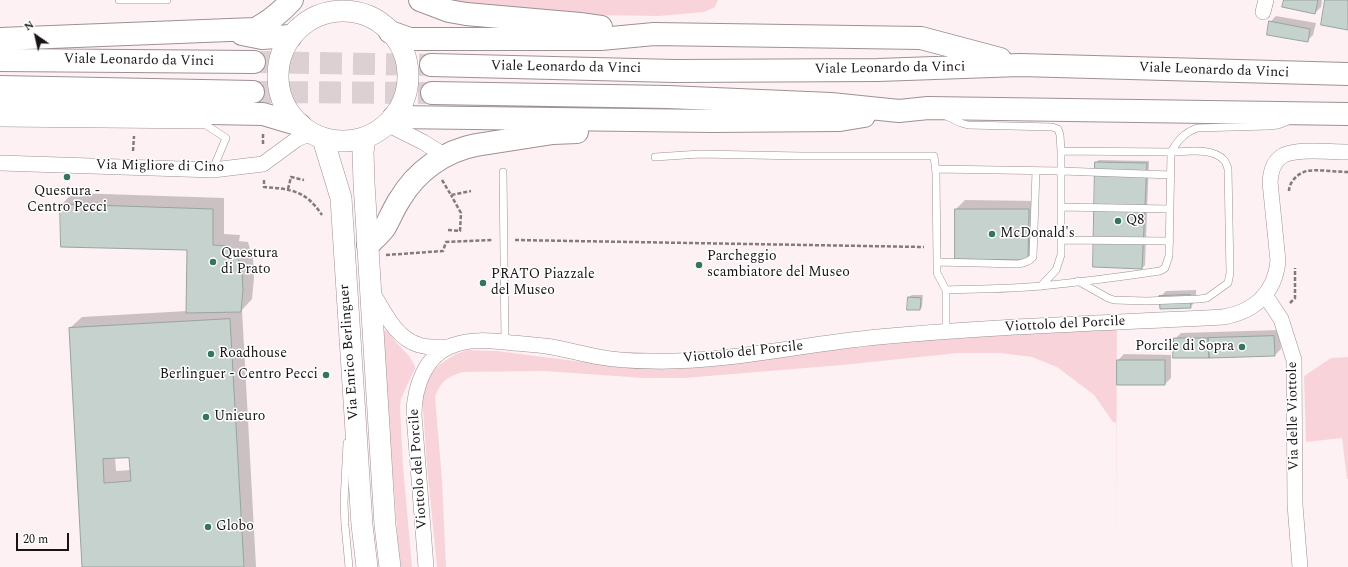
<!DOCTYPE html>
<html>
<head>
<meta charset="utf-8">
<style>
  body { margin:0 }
  #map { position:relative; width:1348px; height:567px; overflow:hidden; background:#fef1f3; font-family:Spectral,serif }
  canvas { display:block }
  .north { position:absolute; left:16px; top:16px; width:40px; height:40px; -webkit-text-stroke:3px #fff; paint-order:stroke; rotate:326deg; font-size:11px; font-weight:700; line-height:16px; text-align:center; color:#181415 }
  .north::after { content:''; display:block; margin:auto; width:14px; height:18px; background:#181415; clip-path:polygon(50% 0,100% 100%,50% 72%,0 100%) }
  .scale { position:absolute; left:16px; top:533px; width:53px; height:18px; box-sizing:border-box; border:2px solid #181415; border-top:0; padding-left:5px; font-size:12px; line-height:14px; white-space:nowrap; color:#181415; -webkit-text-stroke:3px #fff; paint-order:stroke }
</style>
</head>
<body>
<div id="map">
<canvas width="1348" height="567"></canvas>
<div class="north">N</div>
<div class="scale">20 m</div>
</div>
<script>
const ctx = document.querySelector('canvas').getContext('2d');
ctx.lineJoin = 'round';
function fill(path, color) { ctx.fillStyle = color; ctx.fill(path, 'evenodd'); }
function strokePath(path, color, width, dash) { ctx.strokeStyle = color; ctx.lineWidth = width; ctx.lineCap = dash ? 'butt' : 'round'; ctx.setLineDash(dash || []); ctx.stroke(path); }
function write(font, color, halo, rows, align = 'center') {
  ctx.font = font + ' Spectral,serif'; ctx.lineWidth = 3; ctx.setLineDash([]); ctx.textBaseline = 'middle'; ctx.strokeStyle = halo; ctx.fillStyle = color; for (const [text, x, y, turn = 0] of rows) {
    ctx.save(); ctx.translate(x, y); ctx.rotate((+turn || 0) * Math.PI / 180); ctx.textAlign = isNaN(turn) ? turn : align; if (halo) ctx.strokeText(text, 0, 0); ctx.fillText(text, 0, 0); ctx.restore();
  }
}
const green = new Path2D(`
  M439,0H718L715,7L704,12L659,16L588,15L447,3Z
  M1117,328L1116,567L1117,423L1113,422L1094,395L1057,367L1032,357L1000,353H958L842,365L684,378H644L544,371L463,372C447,377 441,381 435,397L442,480L446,567H437L427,466L422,395L430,376L437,367L446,360L456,354L467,350L497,351L583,362H598L823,351L918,339Z
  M382,330L388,331L394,340L409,356L415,366V369L409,381L401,399L400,407L403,466L412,567H401L399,557Z
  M1348,357V479H1347L1342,438L1306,442L1304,376L1331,358Z`);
const shadow = new Path2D(`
  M1285,0H1322L1321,7L1315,13Z
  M1276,16L1316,23L1313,35L1307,41L1270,22Z
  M1099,160L1149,161L1145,265L1142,268L1096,162Z
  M73,193L224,198V234L240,235L239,241L248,242L253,259L254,278L252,299L242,310L256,567H83L70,328L82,317L187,311L188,249L61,205ZM130,456L131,470L116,471L115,457Z
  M965,200L1037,201V250L1027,259L956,258V209Z
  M1196,290V301L1190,307L1160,297L1166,291Z
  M912,295H923L922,307L920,309L909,297Z
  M1280,330L1281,349L1275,355L1175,339L1181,333Z
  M1124,354L1171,355V378L1165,384L1118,360Z`);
const building = new Path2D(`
  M1284,0H1318L1315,14L1282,7Z
  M1325,0H1348V30L1321,25Z
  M1269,21L1310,29L1308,42L1267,35Z
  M1095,162L1147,163L1142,269L1093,267Z
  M60,204L213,209V245L228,246V252L236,253L242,271L243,290L241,312L186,313L187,250L61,247Z
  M955,209H1029L1028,260L955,259Z
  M1190,295L1191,308L1160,309L1159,296Z
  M908,297L921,298L920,310H907Z
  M230,319L244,567H82L69,328ZM129,458L131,481L104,483L103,459Z
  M1274,336L1275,356L1209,358L1208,338Z
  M1174,338H1208L1209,358H1173Z
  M1117,360H1165V385H1117Z`);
const highwayTunnel = new Path2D(`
  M254,62L431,65
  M253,92L432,93`);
const path = new Path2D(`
  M263,134V145
  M133,151L134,136
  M264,180V187C292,189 306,191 322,215
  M442,180L451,195L471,191
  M288,189L291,177L304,180
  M1289,191C1289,182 1298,173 1307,171C1316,169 1337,172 1348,172
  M448,230L460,231L461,213L451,195
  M515,240L924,247
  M386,255L443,251L446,242L492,240
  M1290,303L1295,298V268`);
const lane = new Path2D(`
  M119,0H167
  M944,115L961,123L968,125L1052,127L1058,129L1060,135L1061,151V255L1056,270L1041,286
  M0,123L206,125L226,138L213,169
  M1061,151L1171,152C1178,140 1184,133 1197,128L1268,126L1278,125L1288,121
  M655,157L700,154L802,156H934L936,173L937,262V273L946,290V332
  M936,169L1061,171L1171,175
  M503,172L505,342
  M1061,207L1170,209
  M1061,240L1170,241
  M937,262L1018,264C1024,263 1029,262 1033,257L1036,171
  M946,290C977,289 1009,289 1041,286C1081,282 1120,277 1160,271L1165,268L1169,256L1171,152C1187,152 1211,147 1224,160C1226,162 1227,166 1228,169L1230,273L1228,283L1207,298L1199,299L1146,301L1114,300L1108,298L1078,281
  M347,443L344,502L345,525L349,567`);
const street = new Path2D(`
  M1263,12L1266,0
  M387,124L423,142L444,155
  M0,163L213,170L263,164L297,139L311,133
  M372,292C384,311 395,338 419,345C428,348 438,347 447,347
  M1265,295L1281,319L1294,360L1295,505L1300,567
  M426,567L414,415C414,388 425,354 454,345C474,338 493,341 514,343C526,344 540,345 552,347C568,350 583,354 599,357C615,360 634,361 651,361C727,363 802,344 878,337C993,326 1108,323 1223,317C1254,312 1275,293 1278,261L1270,182C1272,153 1288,151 1313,151C1325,151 1336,152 1348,152`);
const secondary = new Path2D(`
  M278 76a65 65 0 1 1 130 0a65 65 0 1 1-130 0Z
  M365,138L363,152L364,183L385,525L390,567
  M323,139L341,198L362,525L367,567`);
const highway = new Path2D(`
  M420,0L449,11L466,14L580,24L601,27
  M390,32L410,39H601L654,34L921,38L1000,59
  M242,34L262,38L291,36
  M0,39L255,29C269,22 281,12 292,0
  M0,60L254,62
  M431,65L675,71L878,70L1020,65L1348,74
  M0,87L253,92
  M432,93L668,97L831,104L899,111L928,108L1348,114
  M0,109L263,114L300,125
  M394,117L713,121L840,120L864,116
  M368,245C374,239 380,234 385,227C390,218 394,208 400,199C416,172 444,151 476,145L553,133L577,132`);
const markers = [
  [67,177,4,"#357461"],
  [1118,221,4,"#357461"],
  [992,234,4,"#357461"],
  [213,262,4,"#357461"],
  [699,265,4,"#357461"],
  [483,283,4,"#357461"],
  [1242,347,4,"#357461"],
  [211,354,4,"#357461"],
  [326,375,4,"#357461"],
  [206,417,4,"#357461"],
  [208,527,4,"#357461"]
];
const streetNames = [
  ["Viale Leonardo da Vinci",139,61,1],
  ["Viale Leonardo da Vinci",566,68,1],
  ["Viale Leonardo da Vinci",890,69,-1],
  ["Viale Leonardo da Vinci",1214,71,2],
  ["Via Migliore di Cino",160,167,1],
  ["Viottolo del Porcile",1065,325,-3],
  ["Via Enrico Berlinguer",350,352,-94],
  ["Viottolo del Porcile",743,353,-6],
  ["Via delle Viottole",1294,416,-91],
  ["Viottolo del Porcile",419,469,-94]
];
const poiNames = [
  ["Questura -",67,192,"center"],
  ["Centro Pecci",67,208,"center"],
  ["Q8",1126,221],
  ["McDonald's",1000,234],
  ["Questura",221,254],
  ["di Prato",221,270],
  ["Parcheggio",707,257],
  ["scambiatore del Museo",707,273],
  ["PRATO Piazzale",491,275],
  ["del Museo",491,291],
  ["Porcile di Sopra",1234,347,"right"],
  ["Roadhouse",219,354],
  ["Berlinguer - Centro Pecci",318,375,"right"],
  ["Unieuro",214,417],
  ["Globo",216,527]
];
fill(green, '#f8d4da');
fill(shadow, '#0003');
fill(building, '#c6d2cd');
strokePath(building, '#98a4a0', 1);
strokePath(highwayTunnel, '#dcd0d2', 22, [22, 11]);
strokePath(lane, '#9d9193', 8);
strokePath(street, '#9d9193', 16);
strokePath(secondary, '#9d9193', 22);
strokePath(highway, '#9d9193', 24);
strokePath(path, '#837a7c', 2.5, [4, 2]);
strokePath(lane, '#fff', 7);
strokePath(street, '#fff', 15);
strokePath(secondary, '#fff', 21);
strokePath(highway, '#fff', 22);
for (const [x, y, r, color] of markers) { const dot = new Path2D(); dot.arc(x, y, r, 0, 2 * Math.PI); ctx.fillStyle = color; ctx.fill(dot); strokePath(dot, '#fff', 1.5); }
write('14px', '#181415', '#fff', streetNames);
write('14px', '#181415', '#fff', poiNames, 'left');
</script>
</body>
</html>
